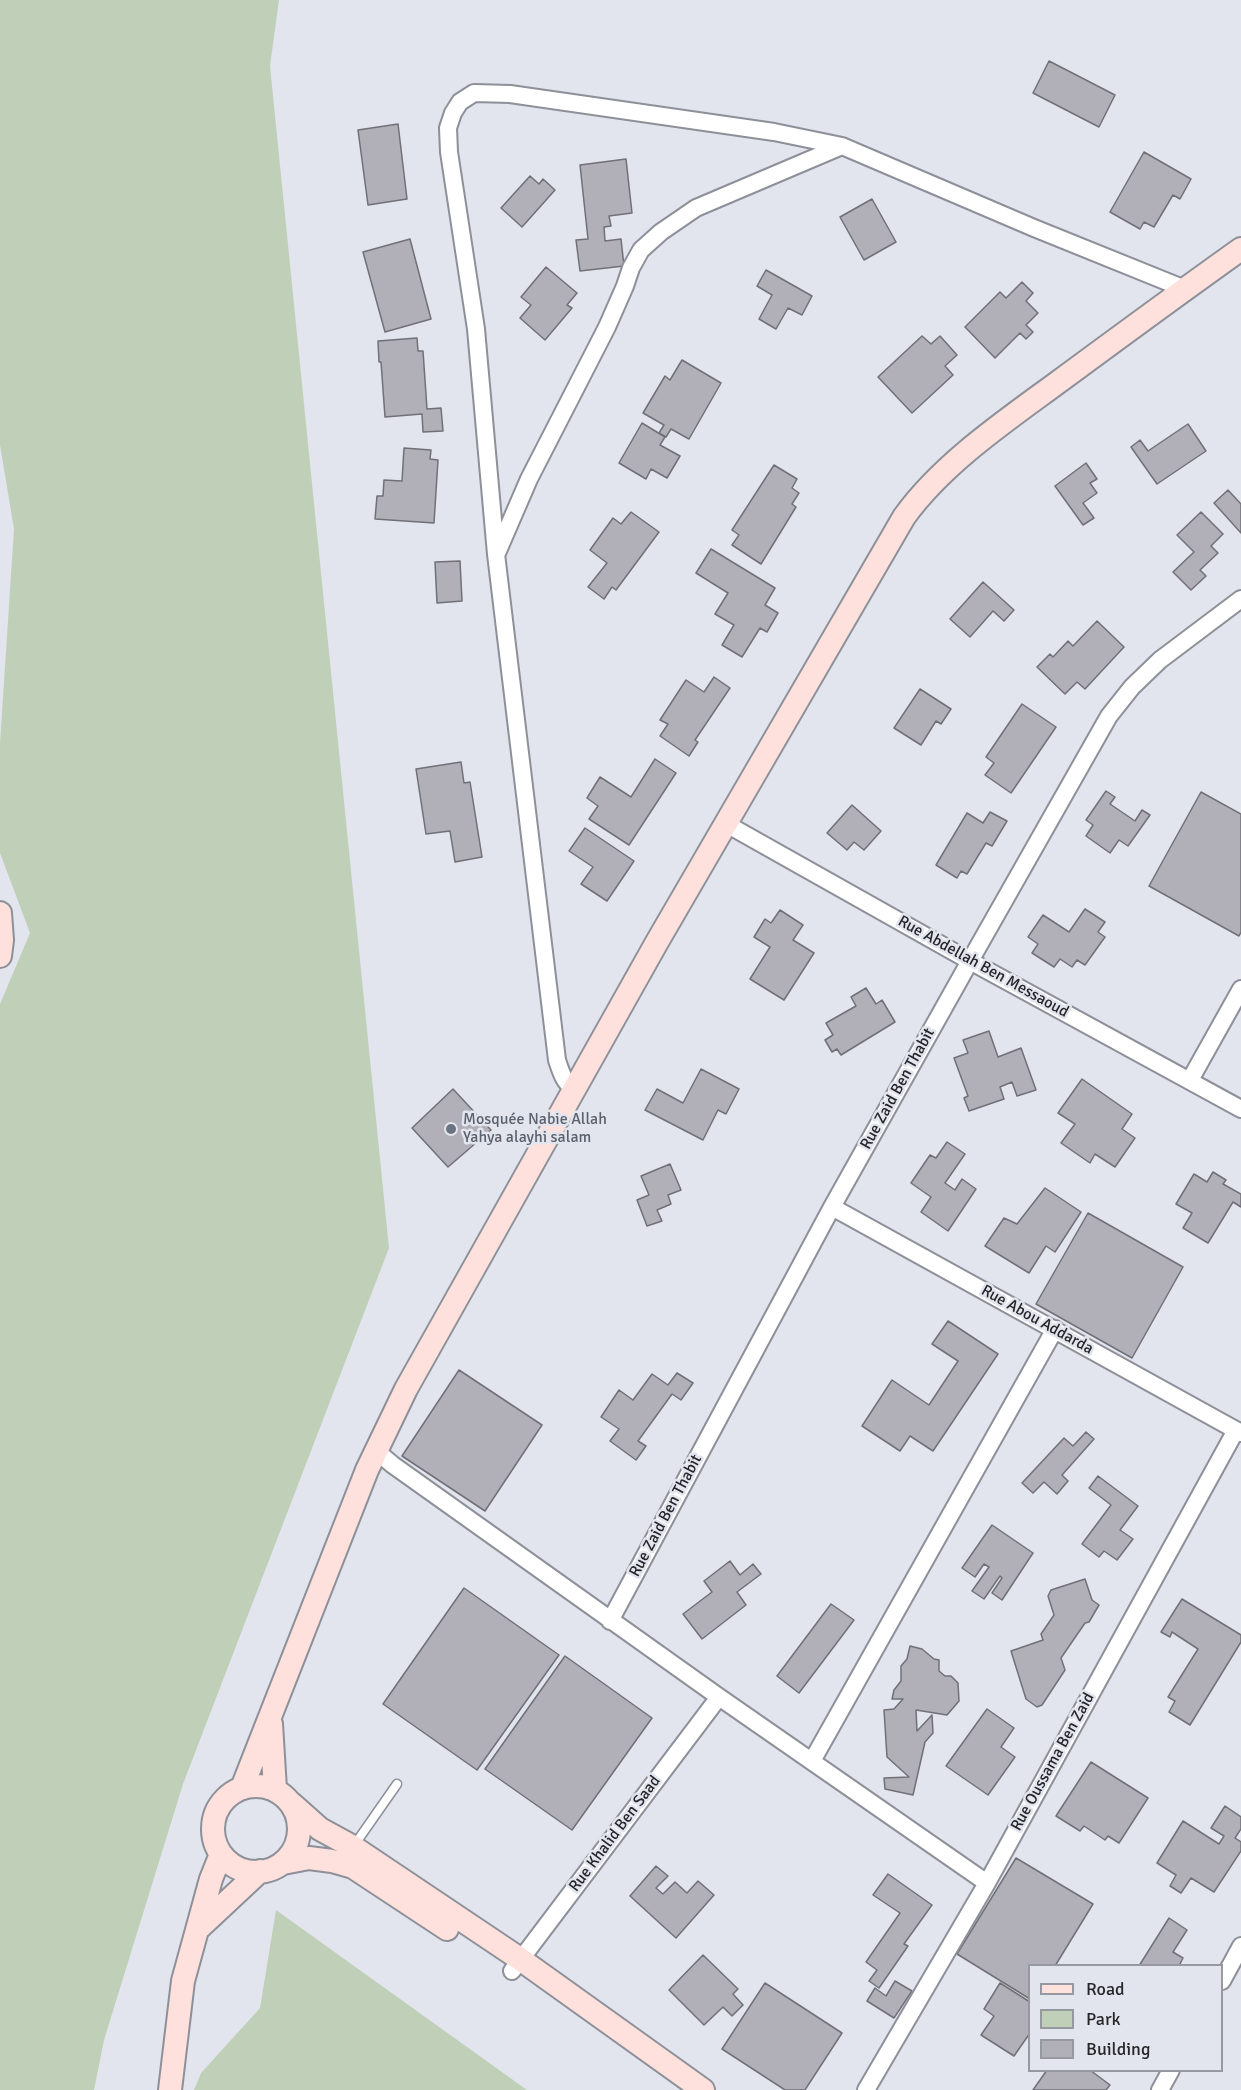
<!DOCTYPE html>
<html>
<head>
<meta charset="utf-8">
<style>
  body { margin:0 }
  #map { position:relative; width:1241px; height:2090px; overflow:hidden; background:#e2e5ed; font-family:Signika,sans-serif }
  canvas { display:block }
  .legend { position:absolute; left:1028px; top:1964px; width:195px; height:108px; box-sizing:border-box; background:#e2e5ed; border:2px solid #96999f; margin:0; padding:8px 10px; list-style:none; font-size:18px; color:#242629 }
  .legend li { display:flex; align-items:center; gap:12px; height:30px }
  .legend b { width:30px; border:2px solid #96999f }
</style>
</head>
<body>
<div id="map">
<canvas width="1241" height="2090"></canvas>
<ul class="legend">
<li><b style="height:8px;background:#fee1dc"></b>Road</li>
<li><b style="height:16px;background:#c0d0b8"></b>Park</li>
<li><b style="height:16px;background:#b1afb8"></b>Building</li>
</ul>
</div>
<script>
const ctx = document.querySelector('canvas').getContext('2d');
ctx.lineJoin = 'round';
function fill(path, color) { ctx.fillStyle = color; ctx.fill(path, 'evenodd'); }
function strokePath(path, color, width, dash) { ctx.strokeStyle = color; ctx.lineWidth = width; ctx.lineCap = dash ? 'butt' : 'round'; ctx.setLineDash(dash || []); ctx.stroke(path); }
function write(font, color, halo, rows, align = 'center') {
  ctx.font = font + ' Signika,sans-serif'; ctx.lineWidth = 5; ctx.setLineDash([]); ctx.textBaseline = 'middle'; ctx.strokeStyle = halo; ctx.fillStyle = color; for (const [text, x, y, turn = 0] of rows) {
    ctx.save(); ctx.translate(x, y); ctx.rotate((+turn || 0) * Math.PI / 180); ctx.textAlign = isNaN(turn) ? turn : align; if (halo) ctx.strokeText(text, 0, 0); ctx.fillText(text, 0, 0); ctx.restore();
  }
}
const green = new Path2D(`
  M0,0H279L270,66L389,1248L183,1784L104,2040L94,2090H0V1004L30,933L0,853V743L14,529L0,445Z
  M276,1910L527,2090H194L201,2073L260,2008Z`);
const building = new Path2D(`
  M1049,61L1115,95L1099,127L1033,93Z
  M398,124L407,199L368,205L358,130Z
  M1144,152L1191,179L1180,199L1173,195L1154,227L1144,222L1140,229L1110,212Z
  M626,159L632,213L609,216L611,226L604,227L605,241L621,239L624,266L580,271L576,240L588,239L580,165Z
  M530,176L539,184L543,179L555,190L522,227L501,208Z
  M872,199L896,242L864,260L840,217Z
  M410,239L431,319L385,332L363,252Z
  M546,267L577,293L567,305L572,308L545,340L520,318L531,305L521,297Z
  M766,270L812,296L802,315L788,308L776,329L759,319L772,295L757,286Z
  M1022,282L1033,293L1026,301L1038,313L1026,325L1033,332L1026,339L1020,333L995,358L965,327L1000,292L1006,298Z
  M922,336L931,344L940,336L957,355L945,366L953,375L912,413L878,377Z
  M417,338L418,351H423L427,409L441,408L443,431L423,432L422,414L385,417L381,362H379L378,341Z
  M682,360L721,383L689,439L671,429L666,437L659,433L664,425L643,413L665,376L670,380Z
  M642,423L665,437L660,445L680,456L667,478L651,469L646,479L619,463Z
  M1188,424L1206,451L1157,484L1131,447L1140,440L1148,451Z
  M404,448L431,450L430,459L438,460L434,523L375,519L377,496H383L384,480L402,481Z
  M1086,463L1097,479L1090,483L1097,493L1083,503L1094,518L1083,525L1055,486Z
  M774,465L797,479L792,488L799,493L792,504L796,507L761,564L732,545L739,535L732,530Z
  M1228,490L1241,504V533L1214,503Z
  M631,512L659,532L616,590L612,587L604,599L588,587L607,563L590,550L613,518L621,524Z
  M1201,512L1223,534L1211,546L1218,553L1200,570L1206,576L1191,590L1173,572L1194,552L1177,535Z
  M711,549L775,588L765,605L778,613L767,632L760,628L742,657L722,645L734,625L715,614L728,593L696,573Z
  M460,561L462,601L437,603L435,562Z
  M983,582L1014,610L1004,621L993,611L970,637L950,619Z
  M1097,621L1124,647L1085,689L1077,682L1065,694L1037,667L1050,654L1053,657L1068,641L1073,646Z
  M714,677L730,688L695,740L698,742L689,756L660,736L668,724L660,720L686,680L704,692Z
  M920,689L951,709L941,724L936,721L921,745L894,728Z
  M1022,704L1056,727L1011,793L985,775L994,763L986,757Z
  M655,759L676,773L629,845L589,819L598,806L587,798L600,777L631,797Z
  M461,762L464,783L470,782L482,857L455,862L450,831L426,834L416,769Z
  M1106,791L1115,797L1110,804L1135,821L1142,810L1150,815L1128,846L1119,840L1110,853L1086,836L1093,825L1086,820Z
  M1201,792L1241,814V932L1239,936L1149,886Z
  M852,805L881,831L864,850L854,842L847,850L827,833Z
  M990,812L1007,821L992,846L986,843L967,874L961,871L957,878L936,865L967,813L983,823Z
  M585,828L634,861L607,901L581,884L593,867L569,851Z
  M1085,909L1105,922L1098,932L1105,937L1085,965L1077,960L1072,967L1060,959L1054,967L1032,953L1038,944L1028,937L1043,915L1069,932Z
  M780,910L803,925L793,940L814,953L784,1000L750,979L770,947L754,937L765,919L771,923Z
  M866,988L876,1004L882,1000L895,1022L841,1055L837,1049L832,1052L825,1040L833,1035L826,1023L856,1006L851,997Z
  M989,1031L998,1057L1021,1048L1036,1090L1017,1096L1012,1082L1000,1087L1004,1099L969,1111L964,1098L968,1096L954,1058L968,1053L963,1040Z
  M701,1069L739,1089L726,1114L718,1110L703,1140L645,1110L657,1089L683,1103Z
  M1082,1079L1132,1114L1122,1129L1135,1138L1115,1167L1095,1154L1090,1163L1061,1143L1075,1124L1058,1113Z
  M453,1089L491,1130L448,1167L412,1128Z
  M947,1142L965,1154L945,1183L955,1190L962,1179L976,1189L948,1231L921,1212L931,1197L911,1183L930,1155L936,1158Z
  M670,1164L681,1190L668,1195L671,1204L657,1210L662,1221L647,1226L637,1200L649,1195L641,1176Z
  M1213,1172L1226,1180L1223,1184L1241,1194V1207L1233,1202L1208,1243L1183,1228L1192,1213L1176,1204L1194,1174L1207,1182Z
  M1045,1188L1081,1212L1055,1252L1046,1246L1029,1273L985,1246L1004,1218L1017,1224Z
  M1088,1213L1183,1267L1132,1358L1036,1304Z
  M948,1321L998,1354L933,1451L910,1436L900,1451L862,1426L892,1380L929,1405L958,1361L932,1344Z
  M459,1370L542,1425L485,1511L402,1456Z
  M677,1373L693,1383L681,1400L672,1394L638,1441L646,1446L636,1460L610,1441L619,1429L601,1417L619,1390L633,1400L652,1374L668,1385Z
  M1086,1432L1094,1439L1062,1475L1068,1481L1057,1494L1044,1482L1033,1493L1022,1483L1064,1438L1073,1446Z
  M1098,1476L1138,1506L1120,1530L1133,1539L1117,1560L1104,1551L1099,1557L1082,1544L1111,1505L1089,1488Z
  M992,1525L1033,1553L1002,1600L992,1593L1002,1578L1000,1576L984,1599L972,1591L989,1567L984,1564L975,1577L962,1568Z
  M730,1561L740,1575L753,1564L761,1574L737,1592L746,1605L702,1639L683,1614L712,1592L704,1581Z
  M1085,1579L1092,1600L1099,1605L1089,1622L1085,1623L1061,1658L1065,1670L1042,1705L1037,1707L1026,1699L1011,1651L1043,1640L1041,1634L1054,1615L1048,1596L1051,1590Z
  M464,1588L559,1655L477,1770L383,1704Z
  M1182,1599L1241,1635V1642L1190,1725L1169,1712L1175,1701L1168,1697L1198,1649L1172,1632L1170,1637L1161,1632Z
  M831,1604L854,1620L799,1693L777,1676Z
  M910,1646L922,1649L934,1659L939,1660V1671L945,1676H951L958,1683L959,1701L947,1715L916,1710L917,1731L932,1715L933,1733L925,1742L913,1795L885,1789L884,1778L909,1777L887,1757L884,1710L894,1709L903,1699H892L894,1690L901,1681V1666L907,1659Z
  M565,1656L652,1718L572,1830L485,1769Z
  M987,1709L1014,1728L1001,1747L1015,1757L988,1795L946,1766Z
  M1091,1762L1148,1798L1119,1843L1108,1836L1105,1840L1084,1826L1080,1831L1056,1816Z
  M1225,1806L1241,1817V1829L1235,1838L1241,1842V1851L1214,1892L1191,1878L1181,1893L1170,1886L1176,1875L1157,1863L1183,1821L1219,1844L1224,1836L1211,1828Z
  M1016,1858L1093,1904L1055,1966H1030V1999L957,1954Z
  M656,1866L668,1876L656,1888L663,1894L675,1882L687,1893L698,1881L714,1895L676,1938L630,1896Z
  M888,1874L932,1905L904,1944L908,1946L879,1988L869,1981L877,1970L866,1962L900,1913L873,1895Z
  M1169,1918L1187,1930L1173,1952L1183,1958L1179,1966H1139Z
  M703,1955L738,1989L733,1994L743,2005L732,2016L723,2007L704,2025L669,1990Z
  M895,1981L912,1991L894,2018L867,2001L875,1988L886,1996Z
  M765,1983L842,2033L805,2090H785L722,2049Z
  M1000,1983L1030,2002V2033L1014,2056L981,2035L994,2016L984,2009Z
  M1047,2070H1090L1110,2085L1106,2090H1033Z`);
const lane = new Path2D(`
  M353,1847L397,1784`);
const street = new Path2D(`
  M497,553L529,479L607,327L625,286L631,268L641,250L661,232L696,208L842,146
  M727,821L730,826L970,961L1241,1109
  M1190,1080L1241,989
  M575,1090C564,1083 561,1072 557,1060L496,554L476,329L449,152L448,128L453,113L460,102L474,93L510,94L774,132L842,146L1034,228L1185,289
  M832,1207L1241,1433
  M375,1450L393,1465L719,1697L987,1883
  M610,1621L832,1207L970,961L1109,716L1132,687L1160,660L1241,599
  M812,1761L1055,1329
  M512,1971L719,1697
  M1222,1981L1241,1946
  M866,2090L987,1883L1236,1430
  M1160,2090L1171,2070`);
const secondary = new Path2D(`
  M0,913L2,940L0,956
  M271,1724L275,1789
  M213 1829a43 43 0 1 1 86 0a43 43 0 1 1-86 0Z
  M242,1788L367,1470L406,1389L657,942L904,517C942,464 1004,422 1057,383C1118,338 1179,293 1241,249
  M292,1804L320,1829L353,1847L520,1959L703,2090
  M283,1863L309,1858L332,1861L353,1867L447,1929
  M199,1928L260,1871
  M170,2090L183,1981L211,1879L221,1854`);
const markers = [
  [451,1129,6,"#6b7280"]
];
const streetNames = [
  ["Rue Abdellah Ben Messaoud",983,967,29],
  ["Rue Zaid Ben Thabit",898,1089,-61],
  ["Rue Abou Addarda",1037,1320,29],
  ["Rue Zaid Ben Thabit",666,1516,-62],
  ["Rue Oussama Ben Zaid",1053,1762,-61],
  ["Rue Khalid Ben Saad",615,1834,-53]
];
const worshipNames = [
  ["Mosquée Nabie Allah",463,1120],
  ["Yahya alayhi salam",463,1138]
];
fill(green, '#c0d0b8');
fill(building, '#b1afb8');
strokePath(building, '#717077', 1.5);
strokePath(lane, '#8d9098', 11);
strokePath(street, '#8d9098', 20);
strokePath(secondary, '#8d9098', 26);
strokePath(lane, '#fff', 8);
strokePath(street, '#fff', 16);
strokePath(secondary, '#fee1dc', 22);
for (const [x, y, r, color] of markers) { const dot = new Path2D(); dot.arc(x, y, r, 0, 2 * Math.PI); ctx.fillStyle = color; ctx.fill(dot); strokePath(dot, '#e2e5ed', 2); }
write('16px', '#242629', '#e2e5ed', streetNames);
write('16px', '#5b616d', '#e2e5ed', worshipNames, 'left');
</script>
</body>
</html>
